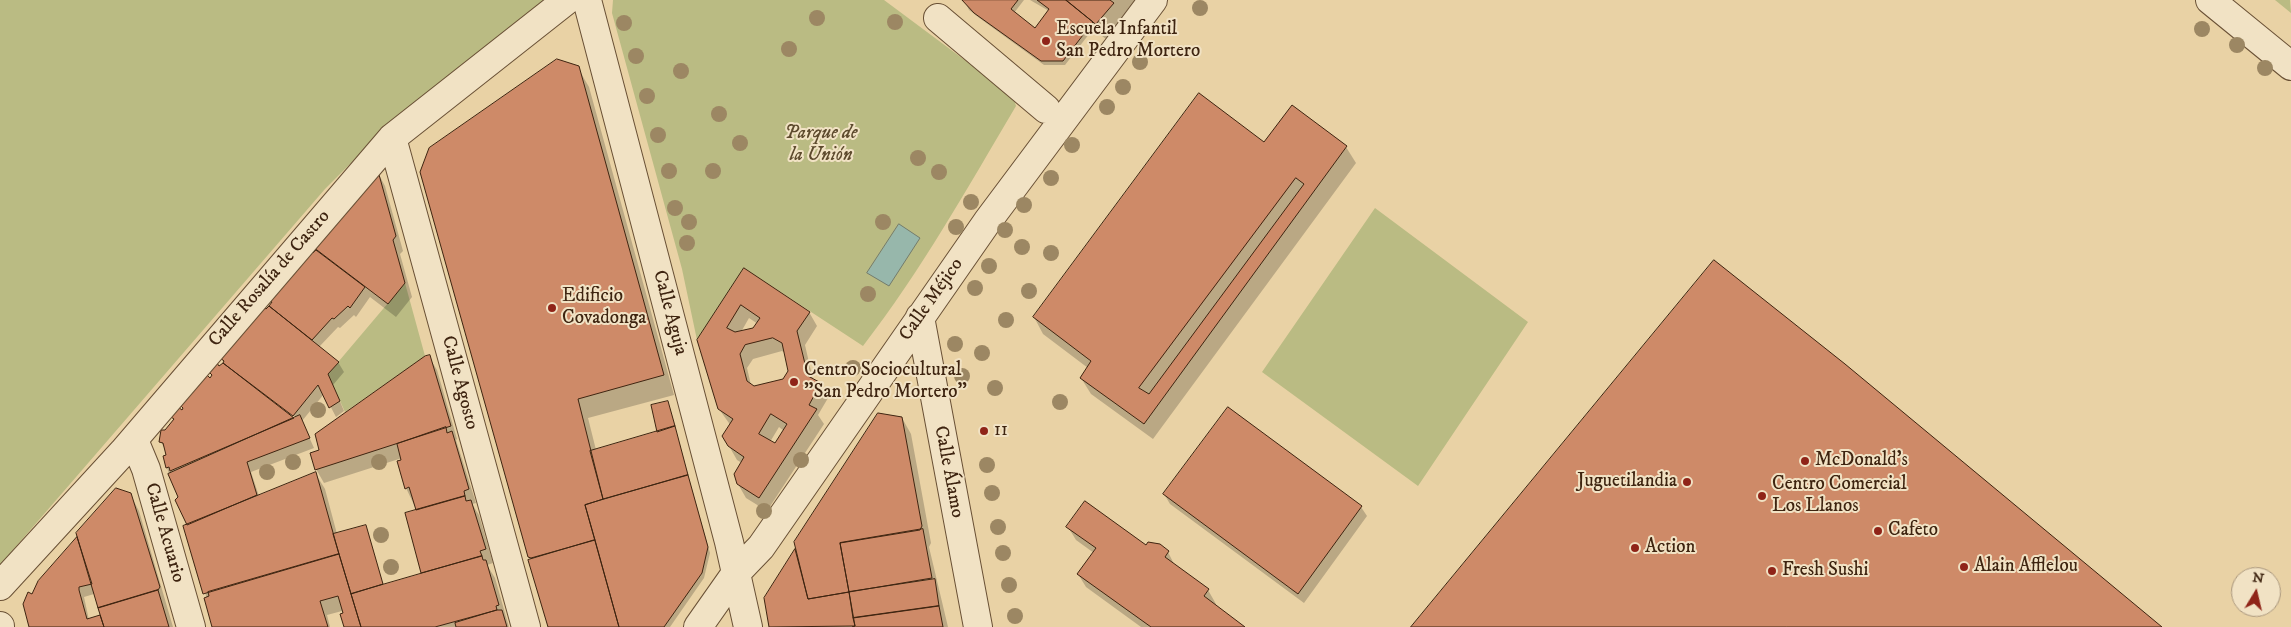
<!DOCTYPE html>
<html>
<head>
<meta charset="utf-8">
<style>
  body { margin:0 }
  #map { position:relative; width:2291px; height:627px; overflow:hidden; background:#e9d2a5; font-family:"IM FELL DW Pica",serif }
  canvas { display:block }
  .north { position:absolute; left:2231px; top:567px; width:50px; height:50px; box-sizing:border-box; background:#f1e2c4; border:1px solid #a9967c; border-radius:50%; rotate:9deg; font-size:14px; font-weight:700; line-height:20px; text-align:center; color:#3e2410 }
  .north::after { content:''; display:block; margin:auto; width:18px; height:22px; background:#8f2418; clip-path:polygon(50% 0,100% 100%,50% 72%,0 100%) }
</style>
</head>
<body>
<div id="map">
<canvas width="2291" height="627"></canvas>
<div class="north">N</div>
</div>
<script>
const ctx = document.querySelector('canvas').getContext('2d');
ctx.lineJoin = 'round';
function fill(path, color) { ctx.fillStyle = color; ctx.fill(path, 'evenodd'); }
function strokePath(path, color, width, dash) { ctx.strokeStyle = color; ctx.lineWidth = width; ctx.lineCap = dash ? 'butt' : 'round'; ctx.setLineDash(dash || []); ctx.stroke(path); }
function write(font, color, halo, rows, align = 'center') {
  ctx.font = font + ' "IM FELL DW Pica",serif'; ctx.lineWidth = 4; ctx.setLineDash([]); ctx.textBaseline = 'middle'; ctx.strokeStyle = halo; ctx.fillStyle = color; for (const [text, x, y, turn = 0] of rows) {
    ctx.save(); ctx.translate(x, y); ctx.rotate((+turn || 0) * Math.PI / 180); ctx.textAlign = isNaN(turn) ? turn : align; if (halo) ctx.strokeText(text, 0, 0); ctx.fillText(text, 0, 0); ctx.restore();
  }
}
const green = new Path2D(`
  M0,0H545L392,122L325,189L0,565Z
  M613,0H884L1013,96L1016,106C968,187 921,271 863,346L744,268L697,340L682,269L612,13Z
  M2275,0H2290L2291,13Z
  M1375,208L1528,322L1418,486L1262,372Z
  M405,283L425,356L345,412L328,374Z`);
const water = new Path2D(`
  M899,224L920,238L889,286L867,273Z`);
const shadow = new Path2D(`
  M964,0H1024L1014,13L1035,30L1049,11L1030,0H1139L1106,39L1093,29L1065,65H1044L978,17L969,10Z
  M578,68L589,87L674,395L588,418L596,450L659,433L667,402L710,553L704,578L670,627H549L529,557Z
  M1265,144L1346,147L1356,163L1153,439L1091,394L1081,378L1088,368L1043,334L1034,317Z
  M378,173L385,186L403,251L400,254L412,297L396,317L370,297L356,317L354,315L340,328L338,327L319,347L338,362L344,372L333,385L344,411L336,417L324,394L302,421L314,448L251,472L259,496L315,473L325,489L337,534L365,526L383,586L423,574L406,514L417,511L406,488L402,458L324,483L316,469L321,451L429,357L437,370L457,439L456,440L476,503L472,504L479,515L493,563L487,565L495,578L509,627H346L342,611L327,615L330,627H214L188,526L167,468L164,457L167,455L166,451L161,442L166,431L174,421L172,417L182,412L210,380L213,376L210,372L224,364L221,357L272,304L270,300L313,255L316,251L314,248ZM290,410L296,418H293L288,411Z
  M744,270L809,312L817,326L805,345L813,380L820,384L828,398L818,415L824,424L767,511L746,498L738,484L742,463L737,460L729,446L731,426L719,409L698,340ZM749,318L758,324L754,329L741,332ZM782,351L785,353L790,371L784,380L754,387L751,385L747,368L753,359ZM779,427L784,431L775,445L770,442Z
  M902,418L911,434L931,543L929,547L948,627H770L765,598L795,551L799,558Z
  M130,494L139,511L173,627H30L33,596L39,582L78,537ZM94,594L100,616L89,620L84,597Z
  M1164,494L1361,507L1367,516L1304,603L1170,504Z
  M1068,527L1168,552L1175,566L1208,590L1216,604L1215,606L1243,627H1141L1086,587L1078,574L1094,553L1076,540Z`);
const building = new Path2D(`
  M1018,0L1011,9L1035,28L1049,9L1037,0H1066L1093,22L1063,61H1041L974,13L962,0Z
  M1066,0H1110L1114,3L1096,24Z
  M557,59L579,66L664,375L578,399L603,499L585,505L595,540L531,558L528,557L420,172L429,148Z
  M1199,93L1264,142L1292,105L1347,146L1144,424L1080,378L1091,361L1033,317ZM1296,178L1304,184L1149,394L1139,388Z
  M378,171L396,236L393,240L405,283L388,304L313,247Z
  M310,250L313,253L316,250L365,287L350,308L348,306L334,319L332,318L312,340L269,306L272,302L268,299Z
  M1714,260L1845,364L2162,627H1411Z
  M744,268L810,312L797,331L808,376L821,383L809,405L817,409L759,498L737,484L734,474L744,457L728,446L722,436L733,419L718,409L697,340ZM741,305L760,318L753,328L735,332L727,328ZM773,338L782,343L788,371L783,379L754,386L747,381L740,354L745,345ZM771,414L787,424L775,443L759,434Z
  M262,306L266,309L269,306L339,362L328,374L340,401L329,408L318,385L293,416L223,363L224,361L219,357Z
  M430,355L451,426L315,470L310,453L319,450L315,434L425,356Z
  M217,363L219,366L223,363L294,418L170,471L169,467L166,468L163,456L166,455L163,443L159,442L161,430H165L174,419L171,417L178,407L182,410L183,408L180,405L206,374L210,378L212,375L209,372Z
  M668,401L675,426L657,432L651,405Z
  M1228,407L1362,506L1298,594L1163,494Z
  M878,413L902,417L922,526L920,530L840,543L849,592L808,599L794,542Z
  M300,415L310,438L247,462L257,495L187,525L175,500L178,497L168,474Z
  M675,426L688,475L603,499L590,451Z
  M446,427L447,433L452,431L469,489L464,491L465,496L416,510L409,487L405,489L397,461L401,460L397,444Z
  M316,472L339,554L203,594L183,526Z
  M688,475L708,547L702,573L664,627H619L585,505Z
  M116,488L131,493L160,587L158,590L98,608L76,533Z
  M465,496L466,501L471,500L486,549L480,551L482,556L421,573L405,513Z
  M1085,501L1146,545L1148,542L1160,544L1169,551L1165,557L1209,589L1204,596L1245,627H1151L1077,574L1096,548L1066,527Z
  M366,525L383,584L351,594L333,534Z
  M923,529L932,578L849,592L840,543Z
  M77,537L92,584L79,587V590L87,619L100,615L104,627H29L23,604L28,592L32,594L38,581Z
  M595,540L619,627H548L528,560Z
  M795,549L808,599L849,592L855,626L769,627L764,598Z
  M339,554L361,627H344L340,614L343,613L338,596L320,601L328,627H212L204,598L209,596L208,592Z
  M482,556L483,560H486L499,605L496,606L497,610L435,627H361L351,594Z
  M935,579L939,606L853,618L849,592Z
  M158,590L169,627H104L98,608Z
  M939,606L943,627H852L855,626L853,618Z
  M497,610H502L507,627H456L455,623Z`);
const street = new Path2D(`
  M587,0L729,542L748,627
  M2210,0L2291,66
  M938,18L1046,109
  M392,138L526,627
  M920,317L978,627
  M134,440L146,469L191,627
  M0,586L123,452L392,138L567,0
  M0,626V627
  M698,627L736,573L761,547L987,222L1153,0`);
const trees = [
  [1200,8],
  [817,18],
  [895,22],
  [624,23],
  [2202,29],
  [2237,45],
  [789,49],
  [636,56],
  [1140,62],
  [2265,68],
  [681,71],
  [1123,87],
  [647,96],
  [1107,107],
  [719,114],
  [658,135],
  [740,143],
  [1072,145],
  [918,158],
  [669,171],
  [713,171],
  [939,172],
  [1051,178],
  [971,202],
  [1024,205],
  [675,208],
  [689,222],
  [883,222],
  [956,227],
  [1005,230],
  [687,243],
  [1022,247],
  [1051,253],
  [989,266],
  [975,288],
  [1029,291],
  [868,294],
  [1006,320],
  [955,344],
  [982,353],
  [853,368],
  [962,376],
  [995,388],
  [1060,402],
  [318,410],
  [801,460],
  [293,462],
  [379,462],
  [987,465],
  [267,472],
  [992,493],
  [764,511],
  [998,527],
  [381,535],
  [1003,553],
  [391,567],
  [1009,585],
  [1015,616]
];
const markers = [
  [1046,41,5,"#8f2418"],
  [552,308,5,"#8f2418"],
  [794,382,5,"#8f2418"],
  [984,431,5,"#8f2418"],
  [1805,461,5,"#8f2418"],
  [1687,482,5,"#8f2418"],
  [1762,496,5,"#8f2418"],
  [1878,531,5,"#8f2418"],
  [1635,548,5,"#8f2418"],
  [1964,567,5,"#8f2418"],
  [1772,571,5,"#8f2418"]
];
const poiNames = [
  ["Escuela Infantil",1056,30],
  ["San Pedro Mortero",1056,52],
  ["Edificio",562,297],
  ["Covadonga",562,319],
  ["Centro Sociocultural",804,371],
  ["\"San Pedro Mortero\"",804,393],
  ["11",994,431],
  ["McDonald's",1815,461],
  ["Juguetilandia",1677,482,"right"],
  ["Centro Comercial",1772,485],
  ["Los Llanos",1772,507],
  ["Cafeto",1888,531],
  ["Action",1645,548],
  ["Alain Afflelou",1974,567],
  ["Fresh Sushi",1782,571]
];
const parkNames = [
  ["Parque de",821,134],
  ["la Unión",821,156]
];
const streetNames = [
  ["Calle Rosalía de Castro",270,279,-49],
  ["Calle Méjico",932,300,-55],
  ["Calle Aguja",669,313,75],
  ["Calle Agosto",459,383,75],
  ["Calle Álamo",948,472,79],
  ["Calle Acuario",164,533,74]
];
fill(green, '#babb83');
fill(water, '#97b7ab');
strokePath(water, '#737c6d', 1);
fill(shadow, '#0003');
fill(building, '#ce8a68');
strokePath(building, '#3e2410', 1);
strokePath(street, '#695035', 30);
strokePath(street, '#f1e2c4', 28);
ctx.fillStyle = '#9c8763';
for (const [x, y] of trees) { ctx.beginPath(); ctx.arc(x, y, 8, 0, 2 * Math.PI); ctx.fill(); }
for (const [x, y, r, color] of markers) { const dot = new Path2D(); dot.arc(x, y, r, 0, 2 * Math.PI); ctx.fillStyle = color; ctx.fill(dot); strokePath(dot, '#f1e2c4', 2); }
write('19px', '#3e2410', '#f1e2c4', poiNames, 'left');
write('italic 19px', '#5d4a2d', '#f1e2c4', parkNames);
write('19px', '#3e2410', '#f1e2c4', streetNames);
</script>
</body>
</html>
